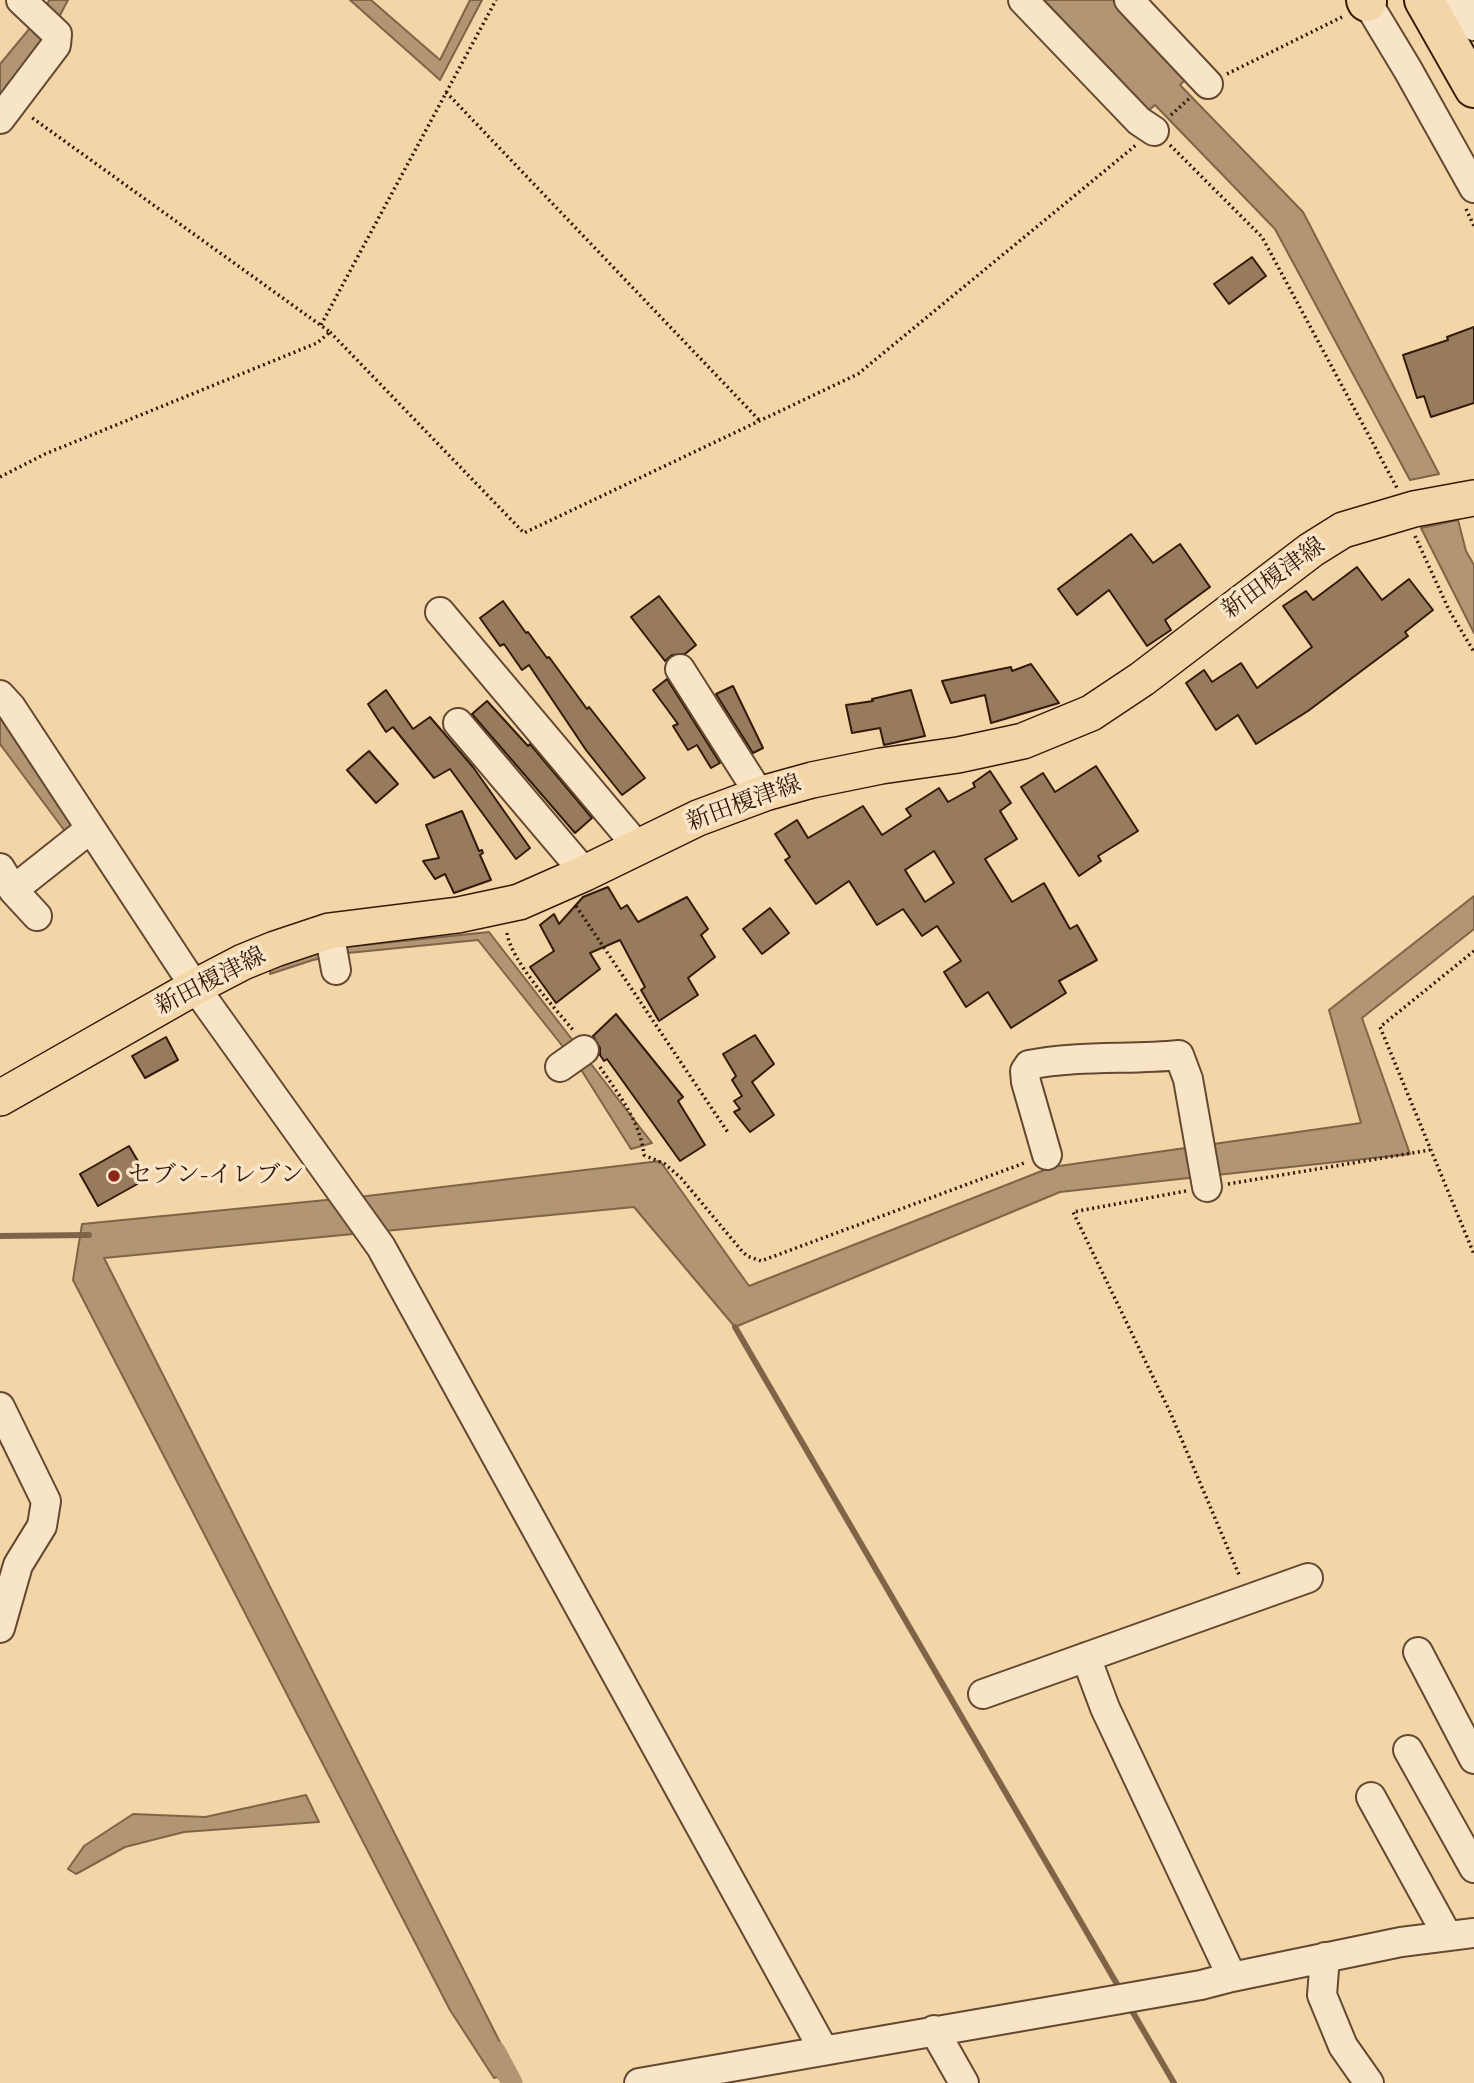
<!DOCTYPE html>
<html>
<head>
<meta charset="utf-8">
<style>
  body { margin:0 }
  canvas { display:block; background:#f4d5a7 }
</style>
</head>
<body>
<canvas width="1474" height="2083"></canvas>
<script>
const ctx = document.querySelector('canvas').getContext('2d');
ctx.lineJoin = 'round';
function fill(path, color) { ctx.fillStyle = color; ctx.fill(path, 'evenodd'); }
function strokePath(path, color, width, dash) { ctx.strokeStyle = color; ctx.lineWidth = width; ctx.lineCap = dash ? 'butt' : 'round'; ctx.setLineDash(dash || []); ctx.stroke(path); }
function write(font, color, halo, rows, align = 'center') {
  ctx.font = font + ' "Gentium Book Plus","Noto Serif JP",serif'; ctx.lineWidth = 7; ctx.setLineDash([]); ctx.textBaseline = 'middle'; ctx.strokeStyle = halo; ctx.fillStyle = color; for (const [text, x, y, turn = 0] of rows) {
    ctx.save(); ctx.translate(x, y); ctx.rotate((+turn || 0) * Math.PI / 180); ctx.textAlign = isNaN(turn) ? turn : align; if (halo) ctx.strokeText(text, 0, 0); ctx.fillText(text, 0, 0); ctx.restore();
  }
}
const water = new Path2D(`
  M49,0H68L58,19L0,105V64L45,10Z
  M350,0H371L440,60L470,0H482L440,80Z
  M1044,0H1113L1187,78L1180,85L1303,212L1439,474L1410,480L1275,229L1155,105L1149,110Z
  M1458,520L1466,551L1474,565V633L1421,528Z
  M0,711L76,819L67,834L0,744Z
  M1474,896V929L1362,1018L1410,1154L1060,1192L735,1327L634,1207L104,1258L515,2072L494,2078L450,2010L73,1280L82,1224L367,1196L660,1161L749,1286L1052,1167L1361,1123L1329,1010Z
  M489,932L652,1143L631,1149L580,1068L478,940L348,953L313,960L270,974L271,965L307,951Z
  M306,1795L319,1822L184,1832L125,1847L76,1874L68,1869L84,1846L133,1814L205,1817Z`);
const stream = new Path2D(`
  M0,1236L89,1235
  M735,1327L1121,1991
  M1128,2004L1174,2083`);
const canal = new Path2D(`
  M495,2051L512,2083`);
const building = new Path2D(`
  M1252,257L1266,276L1229,304L1214,284Z
  M1474,327V403L1431,417L1424,396L1417,398L1403,355L1448,340L1447,337Z
  M1131,534L1153,563L1180,544L1210,587L1165,620L1171,630L1147,646L1109,590L1077,615L1058,589Z
  M1357,567L1382,600L1409,579L1433,610L1405,632L1408,636L1308,711L1256,744L1238,715L1216,730L1186,683L1204,670L1212,682L1241,663L1257,688L1312,647L1283,606L1306,591L1313,600Z
  M659,596L696,645L685,654L672,655L665,661L631,617Z
  M503,601L526,633L528,632L547,658L549,657L587,709L589,707L645,778L622,795L586,750L529,665L522,670L504,644L500,646L480,618Z
  M1031,664L1059,703L991,723L985,695L951,703L942,681L1011,667L1012,671Z
  M667,679L720,763L711,768L697,745L688,750L673,726L678,724L653,690Z
  M733,686L763,748L753,753L716,694Z
  M386,690L413,729L430,717L473,767L530,848L516,859L450,769L434,778L393,727L386,732L368,704Z
  M911,690L925,736L884,745L880,728L852,733L846,705L873,701L872,699Z
  M487,701L528,746L530,744L592,818L575,833L472,714Z
  M369,751L398,784L376,803L347,770Z
  M1096,766L1138,831L1098,856L1101,861L1079,876L1021,787L1043,773L1055,792Z
  M990,771L1011,803L1000,811L1017,839L985,859L1012,902L1044,883L1070,929L1077,925L1097,960L1059,981L1066,993L1011,1028L988,992L966,1007L944,972L961,961L937,926L922,936L903,909L877,925L849,881L816,904L785,860L790,857L775,834L797,820L808,838L863,806L882,835L911,816L906,809L939,788L948,802L975,787L973,783ZM934,851L954,883L925,902L905,870Z
  M462,811L479,851L482,850L483,853L480,855L491,880L454,893L445,874L435,879L423,861L439,858L426,825Z
  M608,887L621,909L627,905L638,922L687,897L708,929L701,935L715,957L688,978L698,995L659,1021L641,990L645,987L620,940L590,953L600,969L556,1003L530,967L554,951L540,925L554,914L559,924L583,897Z
  M770,908L789,933L762,954L743,929Z
  M616,1014L683,1097L678,1101L705,1145L680,1161L607,1059L604,1061L600,1055V1048L593,1036Z
  M755,1035L774,1064L752,1082L774,1115L750,1132L734,1112L740,1109L734,1101L742,1096L732,1080L736,1076L723,1054Z
  M166,1037L178,1060L145,1078L132,1056Z
  M129,1146L148,1178L98,1206L80,1174Z`);
const path = new Path2D(`
  M1227,74L1342,17
  M446,92L760,421
  M1171,115L1191,97
  M1170,145L1262,237L1397,488
  M1466,209L1474,226
  M321,325L496,0
  M330,332L524,533L858,374L1136,145
  M0,477L45,454L317,343L330,332L31,117
  M1415,536L1449,610L1474,652
  M576,906L729,1134
  M507,933C511,961 554,1007 573,1030
  M1474,951L1380,1027L1474,1254
  M600,1067C619,1095 640,1121 644,1155L665,1164L681,1178L741,1250L747,1256L761,1261L1027,1162
  M1228,1184L1430,1150
  M1186,1191L1073,1212L1170,1412L1240,1577`);
const minor = new Path2D(`
  M1023,0L1139,121L1154,131
  M1129,0L1208,84
  M1460,0L1474,26
  M1367,2L1408,70L1474,188
  M0,119L56,45L57,34L21,0
  M440,612L638,847
  M680,669L760,795
  M0,695L11,707L195,987L381,1247L823,2049
  M458,723L585,873
  M0,868L13,890
  M37,916L13,890L90,829
  M329,931L336,970
  M560,1067L584,1050
  M1047,1155L1026,1082L1025,1071L1029,1065C1078,1055 1130,1060 1179,1055L1188,1079L1207,1187
  M0,1407L46,1501L42,1526L18,1565L0,1628
  M1418,1652L1474,1759
  M1086,1657L1105,1708L1232,1977
  M983,1694L1308,1578
  M1408,1750L1474,1868
  M1371,1797L1447,1935
  M1325,1957L1322,1995L1343,2046L1369,2083
  M934,2030L964,2083
  M639,2083L1201,1985L1232,1977L1401,1942L1474,1933`);
const major = new Path2D(`
  M0,1098L195,987L243,962L275,949L329,931L458,915L519,902L585,873L698,818L765,793L812,780L881,766L958,755L1023,741L1091,713L1142,679L1311,550L1343,530L1414,509L1474,498`);
const highway = new Path2D(`
  M1366,0L1367,2
  M1424,0L1474,88`);
const markers = [
  [114,1176,7,"#8f2418"]
];
const streetNames = [
  ["新田榎津線",1274,579,-36],
  ["新田榎津線",744,804,-20],
  ["新田榎津線",211,982,-27]
];
const poiNames = [
  ["セブン-イレブン",128,1176]
];
fill(water, '#b29572');
strokePath(water, '#7f6448', 2);
strokePath(stream, '#7f6448', 6);
strokePath(canal, '#b29572', 21);
fill(building, '#977b5c');
strokePath(building, '#331a0a', 2);
strokePath(minor, '#634931', 32);
strokePath(major, '#331a0a', 38);
strokePath(highway, '#331a0a', 42);
strokePath(path, '#331a0a', 3.5, [2, 3.5]);
strokePath(minor, '#f8e4c6', 28);
strokePath(major, '#f4d5a7', 35);
strokePath(highway, '#f4d5a7', 38);
for (const [x, y, r, color] of markers) { const dot = new Path2D(); dot.arc(x, y, r, 0, 2 * Math.PI); ctx.fillStyle = color; ctx.fill(dot); strokePath(dot, '#f8e4c6', 2.5); }
write('24px', '#331a0a', '#f8e4c6', streetNames);
write('24px', '#331a0a', '#f8e4c6', poiNames, 'left');
</script>
</body>
</html>
